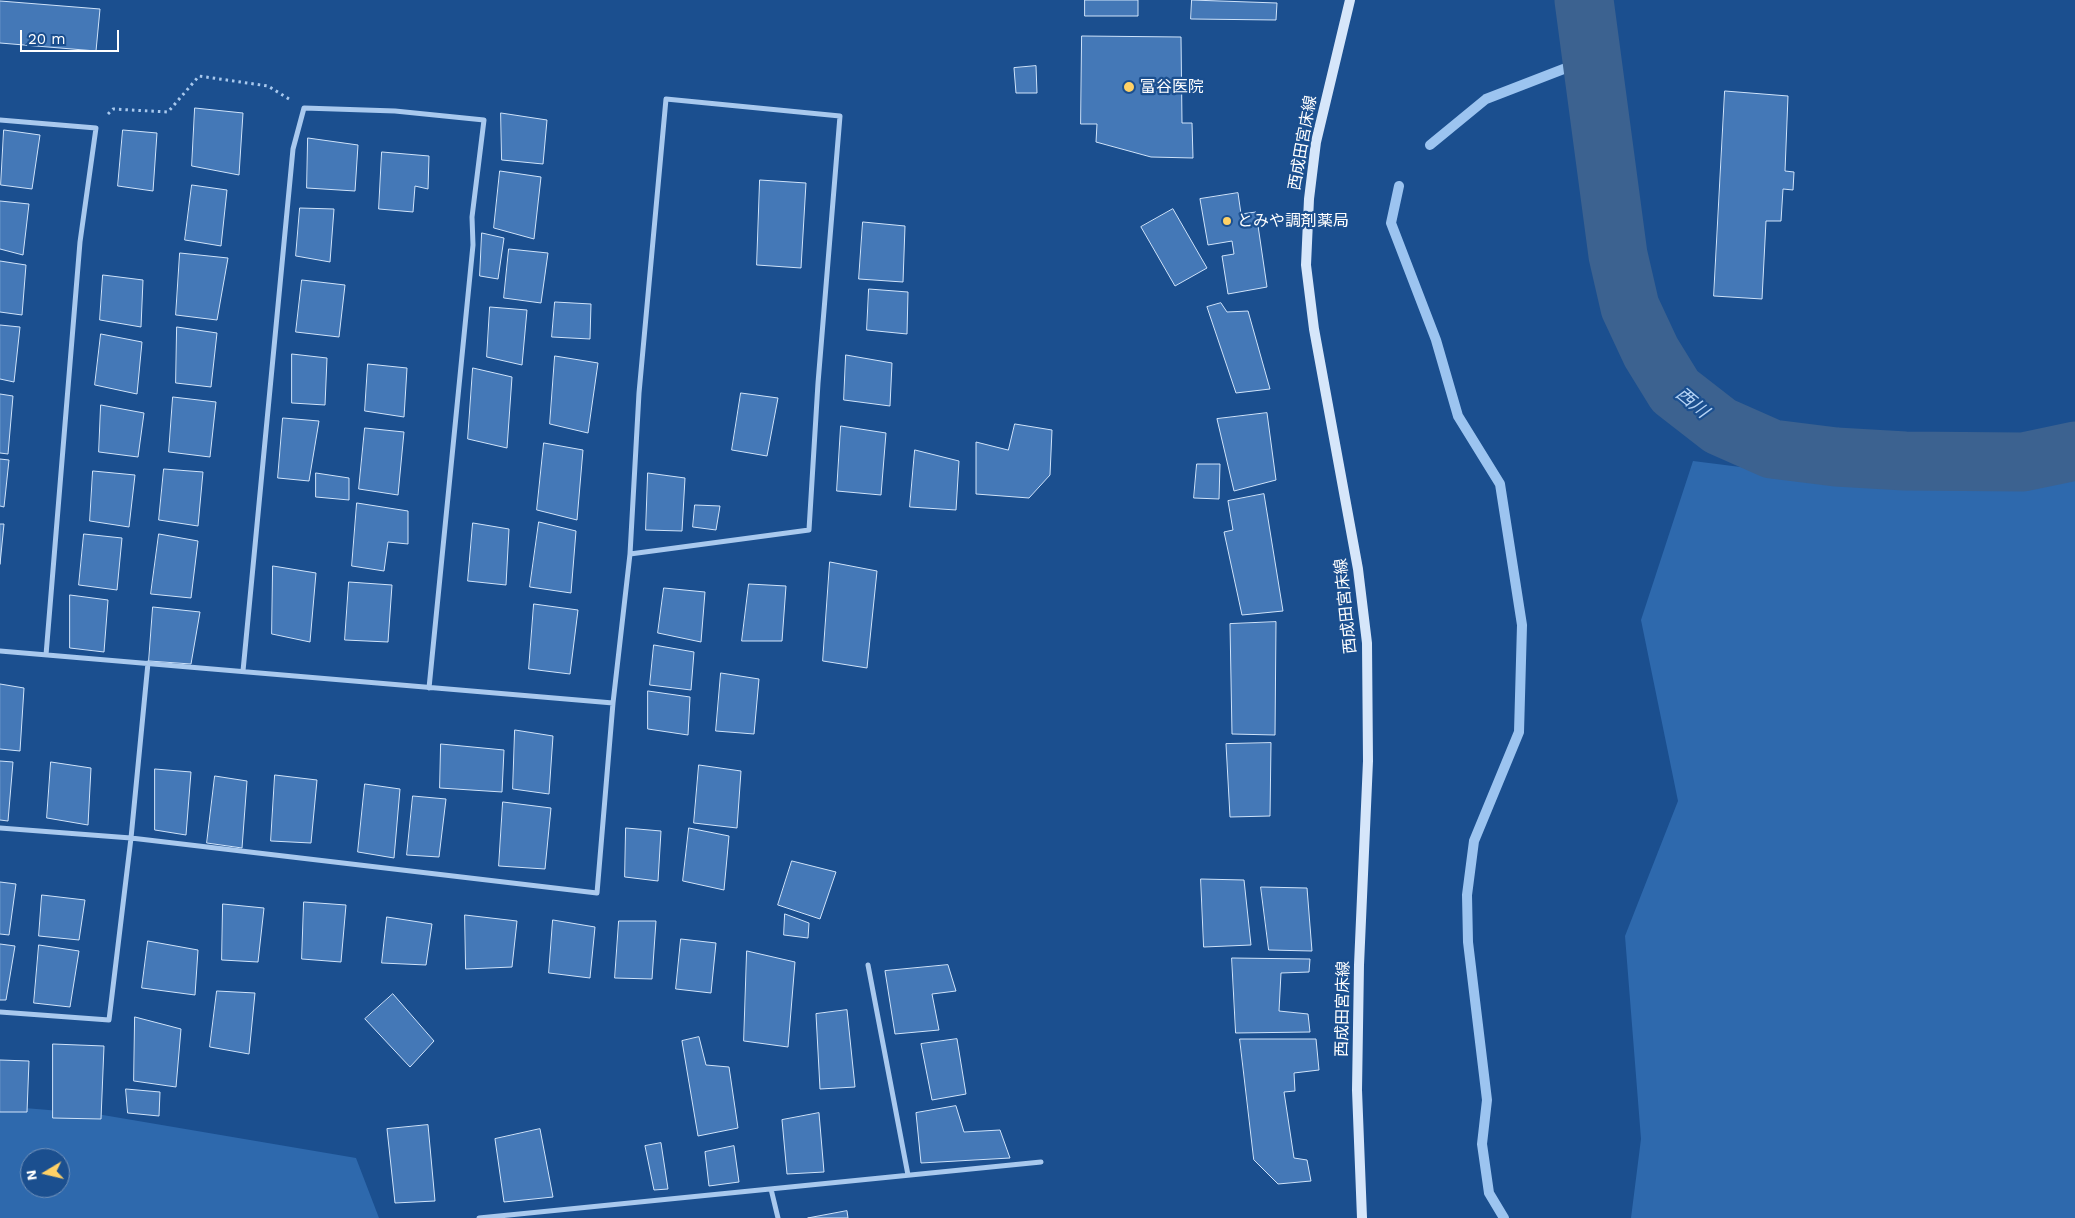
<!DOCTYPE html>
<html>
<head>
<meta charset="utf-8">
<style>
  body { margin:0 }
  #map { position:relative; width:2075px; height:1218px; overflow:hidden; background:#1b4f8f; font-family:"Work Sans",sans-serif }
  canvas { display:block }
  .north { position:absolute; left:20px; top:1148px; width:50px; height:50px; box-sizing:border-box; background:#1b4f8f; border:1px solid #7695bc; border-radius:50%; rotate:261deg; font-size:14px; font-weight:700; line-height:20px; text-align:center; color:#fff }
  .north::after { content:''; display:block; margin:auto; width:18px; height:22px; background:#ffd166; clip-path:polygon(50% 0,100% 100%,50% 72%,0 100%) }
  .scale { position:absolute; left:20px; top:30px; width:99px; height:22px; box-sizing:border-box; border:2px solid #fff; border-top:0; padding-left:6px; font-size:15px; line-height:18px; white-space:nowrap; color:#fff; -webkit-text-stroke:4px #1b4f8f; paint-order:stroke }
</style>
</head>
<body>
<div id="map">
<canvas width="2075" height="1218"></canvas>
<div class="north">N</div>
<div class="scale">20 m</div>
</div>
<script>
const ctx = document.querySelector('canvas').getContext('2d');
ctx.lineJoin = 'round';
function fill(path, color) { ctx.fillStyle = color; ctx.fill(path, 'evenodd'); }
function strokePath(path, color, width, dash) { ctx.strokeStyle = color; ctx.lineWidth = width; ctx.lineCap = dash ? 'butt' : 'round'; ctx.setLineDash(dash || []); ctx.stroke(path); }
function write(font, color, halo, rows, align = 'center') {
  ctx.font = font + ' "Work Sans","Noto Sans JP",sans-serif'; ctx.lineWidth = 4.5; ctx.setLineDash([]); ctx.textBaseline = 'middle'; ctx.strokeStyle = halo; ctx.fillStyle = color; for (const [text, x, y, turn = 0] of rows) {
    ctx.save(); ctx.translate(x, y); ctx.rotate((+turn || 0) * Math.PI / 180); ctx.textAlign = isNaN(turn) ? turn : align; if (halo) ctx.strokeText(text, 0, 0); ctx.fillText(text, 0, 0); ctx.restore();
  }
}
const green = new Path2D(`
  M1693,461L1915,489L2075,471V1218H1631L1641,1139L1625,936L1678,801L1641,620Z
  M0,1106L97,1114L356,1158L379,1218H0ZM30,1158H60V1188H30Z`);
const stream = new Path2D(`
  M1430,145L1486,99L1592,58
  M1399,186L1391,223L1436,340L1458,416L1500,484L1522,625L1519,732L1474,841L1467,895L1468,942L1487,1100L1482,1144L1489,1193L1504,1218`);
const river = new Path2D(`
  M1584,0L1618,255L1630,307L1651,352L1675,391L1720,426L1772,449L1836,457L1905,461L2023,462L2075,451`);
const building = new Path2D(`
  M1085,0H1138V16H1085Z
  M1192,0L1277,3L1276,20L1191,19Z
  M0,1L100,9L96,51L0,43Z
  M1082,36L1181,37L1182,123H1192L1193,158L1151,157L1096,142L1097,124H1081Z
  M1036,66L1037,93H1016L1014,68Z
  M1725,91L1788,96L1785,171L1794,172L1793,190L1783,189L1781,221H1766L1762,299L1714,296Z
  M195,108L243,113L239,175L192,166Z
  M501,113L547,120L543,164L502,160Z
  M4,130L40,135L32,189L1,185Z
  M123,130L157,133L153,191L118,186Z
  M308,138L358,145L355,191L307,188Z
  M382,152L429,156L428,189L415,186L413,212L379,209Z
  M500,171L541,177L534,239L494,228Z
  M760,180L806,183L801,268L757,265Z
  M192,185L227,190L221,246L185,240Z
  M1238,193L1241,214L1256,212L1267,287L1228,294L1222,256L1234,254L1232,241L1208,245L1200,199Z
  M0,201L29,204L23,255L0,249Z
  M300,208L334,209L330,262L296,256Z
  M1173,209L1207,268L1175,286L1141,227Z
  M863,222L905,226L903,282L859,279Z
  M482,233L504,238L498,279L480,276Z
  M509,249L548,253L541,303L504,298Z
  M180,253L228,258L217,320L176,315Z
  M0,261L26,265L22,315L0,312Z
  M103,275L143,280L141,327L100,320Z
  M302,280L345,285L339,337L296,332Z
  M869,289L908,292L907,334L867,330Z
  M555,302L591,304L590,339L552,337Z
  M1221,303L1227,312L1248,311L1270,389L1236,393L1207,307Z
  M490,307L527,310L522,365L487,357Z
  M0,325L20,327L14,382L0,379Z
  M177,327L217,333L211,387L176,383Z
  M101,334L142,342L137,394L95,385Z
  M292,354L327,358L325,405L292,403Z
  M846,355L892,363L890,406L844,400Z
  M555,356L598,363L588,433L550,424Z
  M368,364L407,368L404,417L365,411Z
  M473,368L512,377L507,448L468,439Z
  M741,393L778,398L767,456L732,450Z
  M0,394L13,396L8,454L0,453Z
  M173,397L216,402L210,457L169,452Z
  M101,405L144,413L138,457L99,452Z
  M1267,413L1276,480L1234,491L1217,419Z
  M283,418L319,421L309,481L278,478Z
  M1015,424L1052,430L1050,475L1029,498L976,494V442L1008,450Z
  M841,426L886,433L881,495L837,491Z
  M365,428L404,432L398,495L359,489Z
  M544,443L583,450L577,520L537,510Z
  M915,450L959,461L956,510L910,507Z
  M0,459L9,460L4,507L0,506Z
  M1197,464H1220L1219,499L1194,498Z
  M164,469L203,472L198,526L159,520Z
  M93,471L135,475L129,527L90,521Z
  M316,473L349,478V500L316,497Z
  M648,473L685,478L682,531L646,530Z
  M1264,494L1283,611L1242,615L1224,532L1233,530L1228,501Z
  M357,503L408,511V544L388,542L384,571L352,566Z
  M695,505L720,506L716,530L693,527Z
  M539,522L576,531L571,593L530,587Z
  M473,523L509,529L506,585L468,581Z
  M0,524H4L0,564Z
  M84,534L122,538L117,590L79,585Z
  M159,534L198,541L191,598L151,594Z
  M830,562L877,571L867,668L823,661Z
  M273,566L316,573L310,642L272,634Z
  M349,582L392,585L388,642L345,640Z
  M749,584L786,586L782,641H742Z
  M664,588L705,592L701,642L658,633Z
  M70,595L108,600L104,652L70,648Z
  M534,604L578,610L570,674L529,669Z
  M153,607L200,612L191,664L149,661Z
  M1276,622L1275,735L1232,734L1230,624Z
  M654,645L694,652L691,690L650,685Z
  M721,673L759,679L754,734L716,731Z
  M0,684L24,688L20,751L0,749Z
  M648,691L690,697L688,735L648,729Z
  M515,730L553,736L549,794L513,789Z
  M1271,743L1270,816L1230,817L1226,744Z
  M441,744L504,750L502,792L440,788Z
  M0,761L13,762L8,821L0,820Z
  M51,762L91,768L88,825L47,818Z
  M699,765L741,771L737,828L694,823Z
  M155,769L191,772L186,835L155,830Z
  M275,775L317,780L311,843L271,841Z
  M215,776L247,781L242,848L207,843Z
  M365,784L400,789L394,858L358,852Z
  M413,796L446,799L439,857L407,855Z
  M503,802L551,808L545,869L499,866Z
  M626,828L661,831L658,881L625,877Z
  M689,828L729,836L724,890L683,881Z
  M792,861L836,872L820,919L778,905Z
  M1201,879L1244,880L1251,945L1204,947Z
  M0,882L16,884L9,935L0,934Z
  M1261,887L1307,888L1312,951L1269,950Z
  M42,895L85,900L79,940L39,936Z
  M304,902L346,905L341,962L302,959Z
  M223,904L264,908L258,962L222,960Z
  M785,914L809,923L808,938L784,935Z
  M465,915L517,921L512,967L466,969Z
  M387,917L432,924L426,965L382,963Z
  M553,920L595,927L590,978L549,973Z
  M619,921H656L652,979L615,978Z
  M681,939L716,943L711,993L676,989Z
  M148,941L198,950L195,995L142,988Z
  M0,944L15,946L6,1000H0Z
  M39,945L79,951L70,1007L34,1003Z
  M747,951L795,962L788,1047L744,1041Z
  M1232,958L1310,959L1309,972L1281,973L1279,1011L1308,1014L1310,1032L1236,1033Z
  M948,965L956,991L932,994L939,1030L895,1034L885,971Z
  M217,991L255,993L249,1054L210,1047Z
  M393,994L434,1041L410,1067L365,1019Z
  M847,1010L855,1087L820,1089L816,1014Z
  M135,1017L181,1029L176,1087L134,1081Z
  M699,1037L706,1065L729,1067L738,1128L698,1136L682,1041Z
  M957,1039L966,1094L932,1100L921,1044Z
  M1240,1039H1316L1319,1070L1294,1073L1295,1091L1284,1092L1294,1158L1307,1160L1311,1181L1278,1184L1254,1160Z
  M53,1044L104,1046L101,1119L53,1118Z
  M0,1060L29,1061L27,1112H0Z
  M126,1089L160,1092L159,1116L128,1113Z
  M956,1106L964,1132L1000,1130L1010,1158L921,1163L916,1113Z
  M819,1113L824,1172L787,1174L782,1120Z
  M428,1125L435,1201L395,1203L387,1129Z
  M540,1129L553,1197L504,1202L495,1139Z
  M661,1143L668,1189L654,1190L645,1146Z
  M734,1146L739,1182L709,1186L705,1152Z
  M847,1211L848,1218H808Z`);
const path = new Path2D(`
  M108,114L113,109L168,112L199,76L268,86L289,99`);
const minor = new Path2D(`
  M666,99L840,116L818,383L809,530L630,554L639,393Z
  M0,120L96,128L80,242L46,655
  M0,651L613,703
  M243,671L293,149L304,108L395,111L484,120L472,217L473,245L429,688
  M0,828L131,838L597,893L613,703L630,554
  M868,965L908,1175
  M0,1012L109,1020L131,838L148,663
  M771,1189L778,1218
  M479,1218L1041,1162`);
const secondary = new Path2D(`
  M1350,0L1316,142L1309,199L1306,265L1314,329L1358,569L1367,643L1368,761L1359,965L1357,1090L1362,1218`);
const markers = [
  [1129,87,6,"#ffd166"],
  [1227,221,5,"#ffd166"]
];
const poiNames = [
  ["富谷医院",1140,87],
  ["とみや調剤薬局",1237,221]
];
const streetNames = [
  ["西成田宮床線",1303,143,-80],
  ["西成田宮床線",1346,606,-96],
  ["西成田宮床線",1343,1009,-89]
];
const waterNames = [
  ["西川",1692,403,40]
];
fill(green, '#2e69ad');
strokePath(stream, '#9cc4f0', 10);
strokePath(river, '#3c6290', 59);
fill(building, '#4478b7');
strokePath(building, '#cfe3fa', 1);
strokePath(path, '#a9c9ee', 3, [2.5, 4]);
strokePath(minor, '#a9c9ee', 5);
strokePath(secondary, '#d6e6fa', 10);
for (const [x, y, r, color] of markers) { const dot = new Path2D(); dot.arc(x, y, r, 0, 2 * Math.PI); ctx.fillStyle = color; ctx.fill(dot); strokePath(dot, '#1b4f8f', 2); }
write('16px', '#fff', '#1b4f8f', poiNames, 'left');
write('16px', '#fff', '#1b4f8f', streetNames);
write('italic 18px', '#b5d3f5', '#1b4f8f', waterNames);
</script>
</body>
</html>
